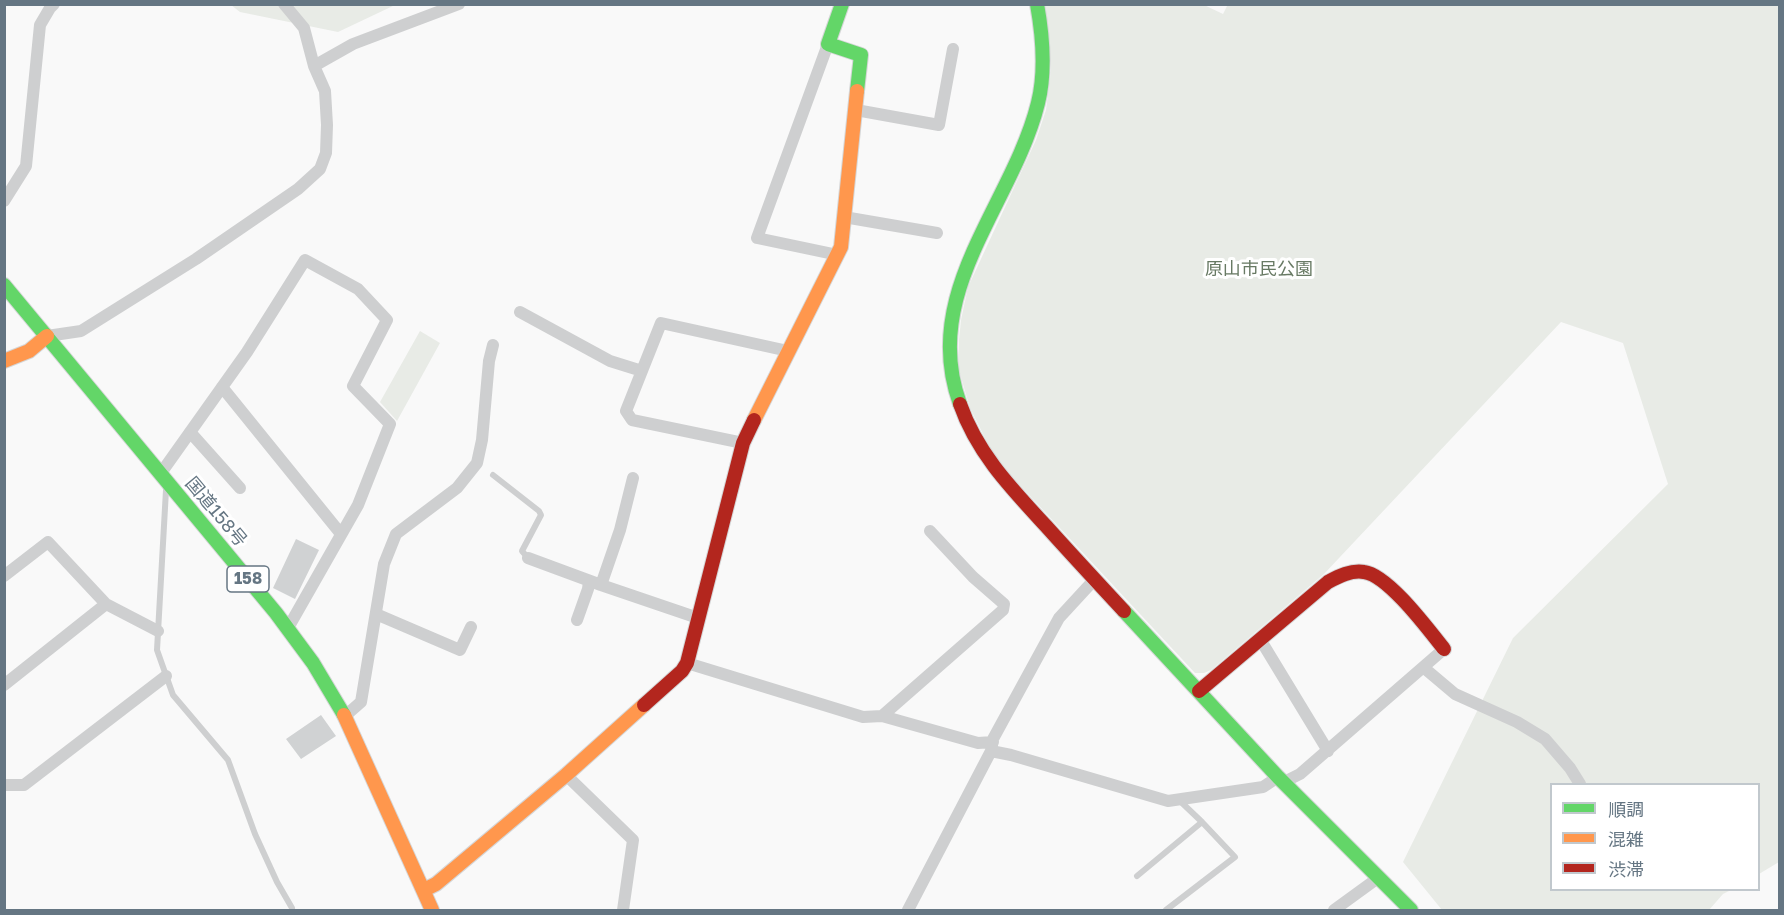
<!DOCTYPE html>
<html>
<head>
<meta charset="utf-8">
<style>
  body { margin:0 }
  #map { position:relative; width:1784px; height:915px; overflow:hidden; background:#f9f9f9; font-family:"Golos Text","Noto Sans JP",sans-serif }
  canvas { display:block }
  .frame { position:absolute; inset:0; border:6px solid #657683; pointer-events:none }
  .legend { position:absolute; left:1550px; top:783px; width:210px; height:108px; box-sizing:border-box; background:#fff; border:2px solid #c1c8cd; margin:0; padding:8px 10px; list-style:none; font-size:18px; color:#657683 }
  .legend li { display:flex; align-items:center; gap:12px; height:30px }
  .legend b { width:30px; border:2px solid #c1c8cd }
</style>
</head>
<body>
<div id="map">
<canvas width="1784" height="915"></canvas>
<div class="frame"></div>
<ul class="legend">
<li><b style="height:8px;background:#63d668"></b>順調</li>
<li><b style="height:8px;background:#ff974d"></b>混雑</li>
<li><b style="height:8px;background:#b3261e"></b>渋滞</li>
</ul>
</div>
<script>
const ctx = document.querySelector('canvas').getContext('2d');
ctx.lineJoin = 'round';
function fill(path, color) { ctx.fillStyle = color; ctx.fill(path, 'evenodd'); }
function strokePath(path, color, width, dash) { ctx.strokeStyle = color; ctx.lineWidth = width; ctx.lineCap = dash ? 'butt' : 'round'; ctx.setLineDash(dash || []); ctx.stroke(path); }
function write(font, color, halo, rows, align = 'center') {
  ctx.font = font + ' "Golos Text","Noto Sans JP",sans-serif'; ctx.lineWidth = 6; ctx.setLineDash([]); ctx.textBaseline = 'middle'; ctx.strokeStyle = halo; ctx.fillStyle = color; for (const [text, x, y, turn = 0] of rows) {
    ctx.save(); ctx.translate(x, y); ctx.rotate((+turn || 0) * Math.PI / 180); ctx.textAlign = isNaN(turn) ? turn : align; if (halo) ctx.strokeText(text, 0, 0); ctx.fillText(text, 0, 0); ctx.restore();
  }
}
const green = new Path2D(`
  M1202,4L1223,14L1228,4L1779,5V862L1759,874L1758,784H1552V890H1731L1723,894L1709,910H1442L1403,862L1513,638L1668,484L1623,343L1561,322L1324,574L1211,670L1204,673H1195L1016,481L991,450L970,408L958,367L959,340L961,320L968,287L1036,140L1046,110L1051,70L1045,5Z
  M231,5H395L338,32L240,12Z
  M420,331L440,343L397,421L380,402Z`);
const building = new Path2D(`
  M296,539L319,550L295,599L273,588Z
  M321,715L336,736L301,759L286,739Z`);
const lane = new Path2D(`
  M493,475L539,511L541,515L522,551L528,558
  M166,490L157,650L173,695L228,760L255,834L277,882L292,908
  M1137,876L1202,822L1180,801
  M1166,910L1235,857L1202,822`);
const street = new Path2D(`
  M828,44L757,238L838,255
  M314,66L353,44L459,4
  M856,110L939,125L953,49
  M4,201L26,166L40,25L50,8L54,4
  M844,217L937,233
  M520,312L610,361L642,371
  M47,336L81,331L196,259L298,189L320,169L326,153L327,125L325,91L314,66L304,28L284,4
  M222,387L341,534
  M190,432L240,488
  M743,443L632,420L626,411L661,323L788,351
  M161,473L247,352L305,260L358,289L387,320L353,386L390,424L358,505L288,628
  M528,558L601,585L698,618
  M4,576L48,542L106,604L158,631
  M601,585L620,530L633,478
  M376,614L460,650L471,627
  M577,620L588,589L589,581
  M1260,639L1328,751
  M687,663L863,717L882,716L978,743L993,742
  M1423,667L1455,694L1517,722L1545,739L1570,768L1580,784
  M4,685L106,604
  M345,716L361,702L384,564L396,534L457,488L477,463L482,440L489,361L493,345
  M882,716L1003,610L1004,604L973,577L930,531
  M991,751L1011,755L1168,801L1263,787L1278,777
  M566,775L633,840L623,910
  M1284,782L1300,774L1444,649
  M4,785H24L166,676
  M908,910L991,751L993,739L1059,618L1094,580
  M1334,910L1378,878`);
const fast = new Path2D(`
  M842,4L828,44L861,55L857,91
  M4,285L276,613L313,663L344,715
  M960,404C919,292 1013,204 1038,103C1046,71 1043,37 1037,4
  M1124,611L1278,777L1411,910`);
const slow = new Path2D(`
  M4,361L29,351L47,336
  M754,420L841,247L857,91
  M344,715L432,910
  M424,890L436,884L566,775L644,705`);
const jam = new Path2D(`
  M960,404C977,453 1011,488 1046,526C1072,555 1098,583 1124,611
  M1199,691L1328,582C1339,576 1351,570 1364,572C1388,575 1428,629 1444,649
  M644,705L682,671L687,663L743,443L754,420`);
const shields = [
  [248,579,42]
];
const shieldNames = [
  ["158",248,579]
];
const parkNames = [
  ["原山市民公園",1259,269]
];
const streetNames = [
  ["国道158号",216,512,50]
];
fill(green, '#e8ebe6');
fill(building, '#d0d2d3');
strokePath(fast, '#d5d6d7', 16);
strokePath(slow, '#d5d6d7', 16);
strokePath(jam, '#d5d6d7', 16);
strokePath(lane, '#cecfd0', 6);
strokePath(street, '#cecfd0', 12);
strokePath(fast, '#63d668', 14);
strokePath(slow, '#ff974d', 14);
strokePath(jam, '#b3261e', 14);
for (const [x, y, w] of shields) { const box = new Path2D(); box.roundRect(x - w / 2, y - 13, w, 26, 4.5); ctx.fillStyle = '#fff'; ctx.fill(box); strokePath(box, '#657683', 1.5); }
write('bold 16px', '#657683', null, shieldNames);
write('18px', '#687a64', '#fff', parkNames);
write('18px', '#657683', '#fff', streetNames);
</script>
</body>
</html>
